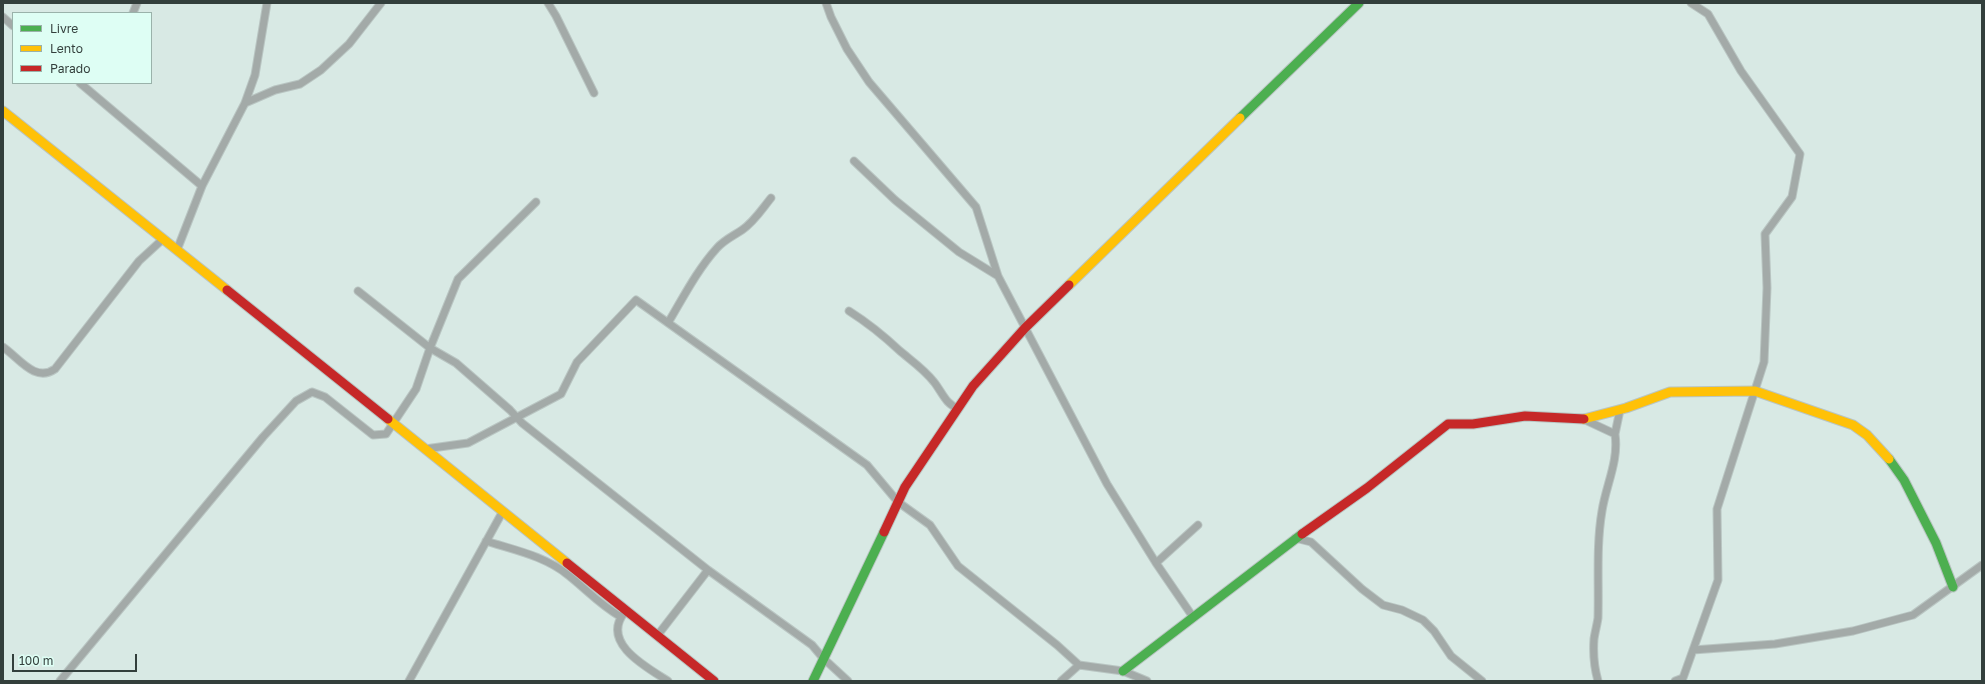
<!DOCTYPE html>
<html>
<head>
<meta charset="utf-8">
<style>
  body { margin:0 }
  #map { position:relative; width:1985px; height:684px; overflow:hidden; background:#d8e9e4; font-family:"Golos Text",sans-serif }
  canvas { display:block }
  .frame { position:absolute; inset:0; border:4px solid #333f3c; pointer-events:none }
  .legend { position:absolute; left:12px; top:12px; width:140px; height:72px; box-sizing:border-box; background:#defef4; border:1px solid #9ab2aa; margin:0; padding:5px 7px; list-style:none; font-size:12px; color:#333f3c }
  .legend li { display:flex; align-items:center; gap:8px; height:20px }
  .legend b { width:20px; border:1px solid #9ab2aa }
  .scale { position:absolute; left:12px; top:654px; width:125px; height:18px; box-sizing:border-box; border:2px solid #333f3c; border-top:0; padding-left:5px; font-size:12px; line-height:14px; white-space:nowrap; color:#333f3c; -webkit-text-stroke:3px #defef4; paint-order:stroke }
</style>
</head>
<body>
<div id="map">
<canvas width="1985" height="684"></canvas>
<div class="frame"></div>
<ul class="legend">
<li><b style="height:5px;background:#4caf50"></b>Livre</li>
<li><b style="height:5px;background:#ffc107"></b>Lento</li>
<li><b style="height:5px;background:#c62828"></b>Parado</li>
</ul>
<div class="scale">100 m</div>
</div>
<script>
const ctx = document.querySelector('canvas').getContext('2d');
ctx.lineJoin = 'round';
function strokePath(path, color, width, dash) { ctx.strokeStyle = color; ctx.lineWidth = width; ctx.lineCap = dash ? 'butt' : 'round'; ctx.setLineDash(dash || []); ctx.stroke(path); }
const street = new Path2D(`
  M548,3L556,16L594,93
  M826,3L831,17L847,49L869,82L976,207L998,276L1107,484L1156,563L1193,617
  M133,13L137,3
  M3,17L13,26
  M80,83L202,186
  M245,103L275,90L300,84L321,70L349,44L381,3
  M854,161L895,200L959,252L998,276
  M177,250L202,186L245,103L255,75L267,3
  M358,291L430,348L456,363L510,410L522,423L708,570L812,645L823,658L848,681
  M849,311C868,323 884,336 900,351C912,361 925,370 934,382C942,392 946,405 958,408
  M668,323C683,298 697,270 717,248C724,240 733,236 742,230C754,222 762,209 771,198
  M3,347C19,358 35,383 55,369L139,261L163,239
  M1583,419L1615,434C1619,461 1606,485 1602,511C1596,546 1599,582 1598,618C1597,625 1595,632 1594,639C1593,653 1594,667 1598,681
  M1615,434L1620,410
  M425,449L468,443L561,394L577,362L636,300L867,465L898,502L930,525L958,566L1057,645L1079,665
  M1295,538L1311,542L1362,589L1383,605L1402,610L1423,620L1434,631L1451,656L1482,681
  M486,541C514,550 545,556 568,575C587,590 600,605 621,617
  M1156,563L1198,525
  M624,613C601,643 646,667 668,681
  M657,636L708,570
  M1693,650L1775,644L1853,631L1913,615L1982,565
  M60,681L263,437L296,401L312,392L325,397L373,435L386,434L416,389L430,348L458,279L536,202
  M409,681L503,511
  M1061,681L1079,665L1123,671L1147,681
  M1675,681L1683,678L1718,580L1717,509L1764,362L1767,288L1765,234L1792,197L1800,154L1741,71L1708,14L1691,3`);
const fast = new Path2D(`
  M1240,118L1359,3
  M1889,459L1904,480L1936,543L1953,587
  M1123,671L1302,534
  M813,681L884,532`);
const slow = new Path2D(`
  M3,111L227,290
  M1069,285L1240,118
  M388,419L567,563
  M1584,419L1626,408L1670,392L1755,391L1853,425L1867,435L1889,459`);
const jam = new Path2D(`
  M227,290L388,419
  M884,532L905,487L973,386L1025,328L1069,285
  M1302,534L1367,488L1448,424H1473L1525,416L1584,419
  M567,563L714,681`);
strokePath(street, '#b9c5c2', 9);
strokePath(fast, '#b9c5c2', 11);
strokePath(slow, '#b9c5c2', 11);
strokePath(jam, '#b9c5c2', 11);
strokePath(street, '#a3aaa8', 7);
strokePath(fast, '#4caf50', 9);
strokePath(slow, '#ffc107', 9);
strokePath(jam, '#c62828', 9);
</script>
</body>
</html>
